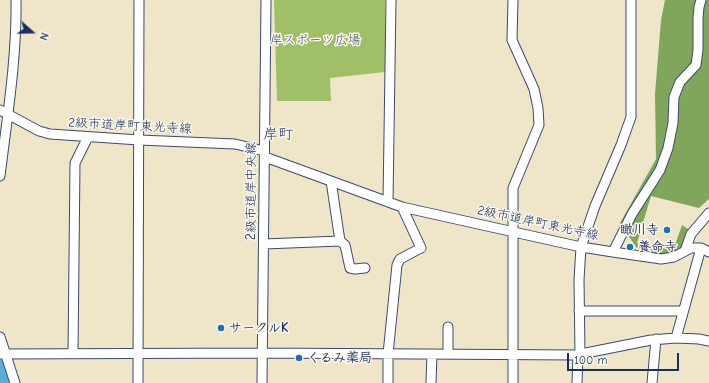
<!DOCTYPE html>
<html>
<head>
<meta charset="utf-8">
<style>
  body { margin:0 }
  #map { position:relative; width:709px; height:383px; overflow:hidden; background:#efe6c9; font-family:"Comic Neue",sans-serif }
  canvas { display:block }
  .north { position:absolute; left:12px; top:12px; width:40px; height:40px; -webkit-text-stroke:3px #fbf7ec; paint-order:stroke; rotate:110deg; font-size:11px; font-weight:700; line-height:16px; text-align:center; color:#1b2f5e }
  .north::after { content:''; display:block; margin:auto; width:14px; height:18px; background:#1b2f5e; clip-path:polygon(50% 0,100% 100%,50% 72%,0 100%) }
  .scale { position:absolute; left:567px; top:353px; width:112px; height:18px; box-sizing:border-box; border:2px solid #1b2f5e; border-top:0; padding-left:5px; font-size:12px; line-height:14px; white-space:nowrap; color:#1b2f5e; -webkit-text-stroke:3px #fbf7ec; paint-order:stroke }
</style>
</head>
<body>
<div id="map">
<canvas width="709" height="383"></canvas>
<div class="north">N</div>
<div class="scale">100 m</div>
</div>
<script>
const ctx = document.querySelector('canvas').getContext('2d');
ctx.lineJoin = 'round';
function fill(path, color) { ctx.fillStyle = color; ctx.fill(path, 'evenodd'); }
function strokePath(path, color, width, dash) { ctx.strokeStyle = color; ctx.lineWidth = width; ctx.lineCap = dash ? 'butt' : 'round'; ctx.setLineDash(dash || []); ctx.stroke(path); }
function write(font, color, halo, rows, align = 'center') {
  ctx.font = font + ' "Comic Neue","Klee One",sans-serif'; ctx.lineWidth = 3; ctx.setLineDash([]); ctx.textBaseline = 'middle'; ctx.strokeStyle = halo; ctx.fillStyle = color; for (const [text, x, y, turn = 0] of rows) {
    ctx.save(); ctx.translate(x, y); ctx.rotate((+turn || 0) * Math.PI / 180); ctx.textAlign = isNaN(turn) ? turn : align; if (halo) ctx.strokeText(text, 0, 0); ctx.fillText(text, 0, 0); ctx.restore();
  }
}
const green = new Path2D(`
  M274,0H385V72L330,78L331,101H277Z`);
const forest = new Path2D(`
  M665,0H709V199L699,208L651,196L637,243L663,248L676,242L682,225L691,231L682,250L665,256L638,250L620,223L656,159L655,94L661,20Z`);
const river = new Path2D(`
  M0,366L4,383`);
const minor = new Path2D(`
  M0,110L39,131L50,134L139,140L235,144L264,151
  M265,157L402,207L581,247L613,252L632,214L660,170L668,148L673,123L674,97L680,82L696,65L698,50V18L699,7L701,0
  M0,176C7,119 17,57 16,0
  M388,202L391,0
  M340,241L345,245L350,268L355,269L365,268
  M264,244L340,241L331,181
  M685,251L691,234L709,213
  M613,252L661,259L674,257L691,248H701L709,252
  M579,311H683
  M448,327V354
  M0,337L15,383
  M676,338L701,248
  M73,353L75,163L88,137
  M0,354L262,353L576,355L651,340L676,338L699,339L709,341
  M580,354L579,280L581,247L595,206L621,145L631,117V0
  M138,383L139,0
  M262,383L266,0
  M388,383V354L397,265L400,259L421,248L402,207
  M431,383L432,354
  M513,383V188L539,125L538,108L534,89L512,40L513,0
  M577,383L578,354
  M652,383L656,339`);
const markers = [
  [667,230,4,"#1f6fb2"],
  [630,247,4,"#1f6fb2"],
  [221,328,4,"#1f6fb2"],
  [299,358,4,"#1f6fb2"]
];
const parkNames = [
  ["岸スポーツ広場",315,40]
];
const streetNames = [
  ["2級市道岸町東光寺線",130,126,3],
  ["2級市道岸中央線",251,191,-90],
  ["2級市道岸町東光寺線",538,223,12]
];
const poiNames = [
  ["瞰川寺",659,230,"right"],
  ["養命寺",638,247],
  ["サークルK",229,328],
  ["くるみ薬局",307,358]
];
const quarterNames = [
  ["岸町",278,135]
];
fill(green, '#a0bf67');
fill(forest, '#80a65c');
strokePath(river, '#5bacd6', 13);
strokePath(minor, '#3b4a6e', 11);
strokePath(minor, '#fff', 9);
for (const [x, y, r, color] of markers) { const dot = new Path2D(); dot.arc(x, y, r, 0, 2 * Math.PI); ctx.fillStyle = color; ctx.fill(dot); strokePath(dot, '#fbf7ec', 1.5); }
write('13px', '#435a61', '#fbf7ec', parkNames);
write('13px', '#1b2f5e', '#fbf7ec', streetNames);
write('bold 13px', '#1b2f5e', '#fbf7ec', poiNames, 'left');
write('15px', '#1b2f5e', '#fbf7ec', quarterNames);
</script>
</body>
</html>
